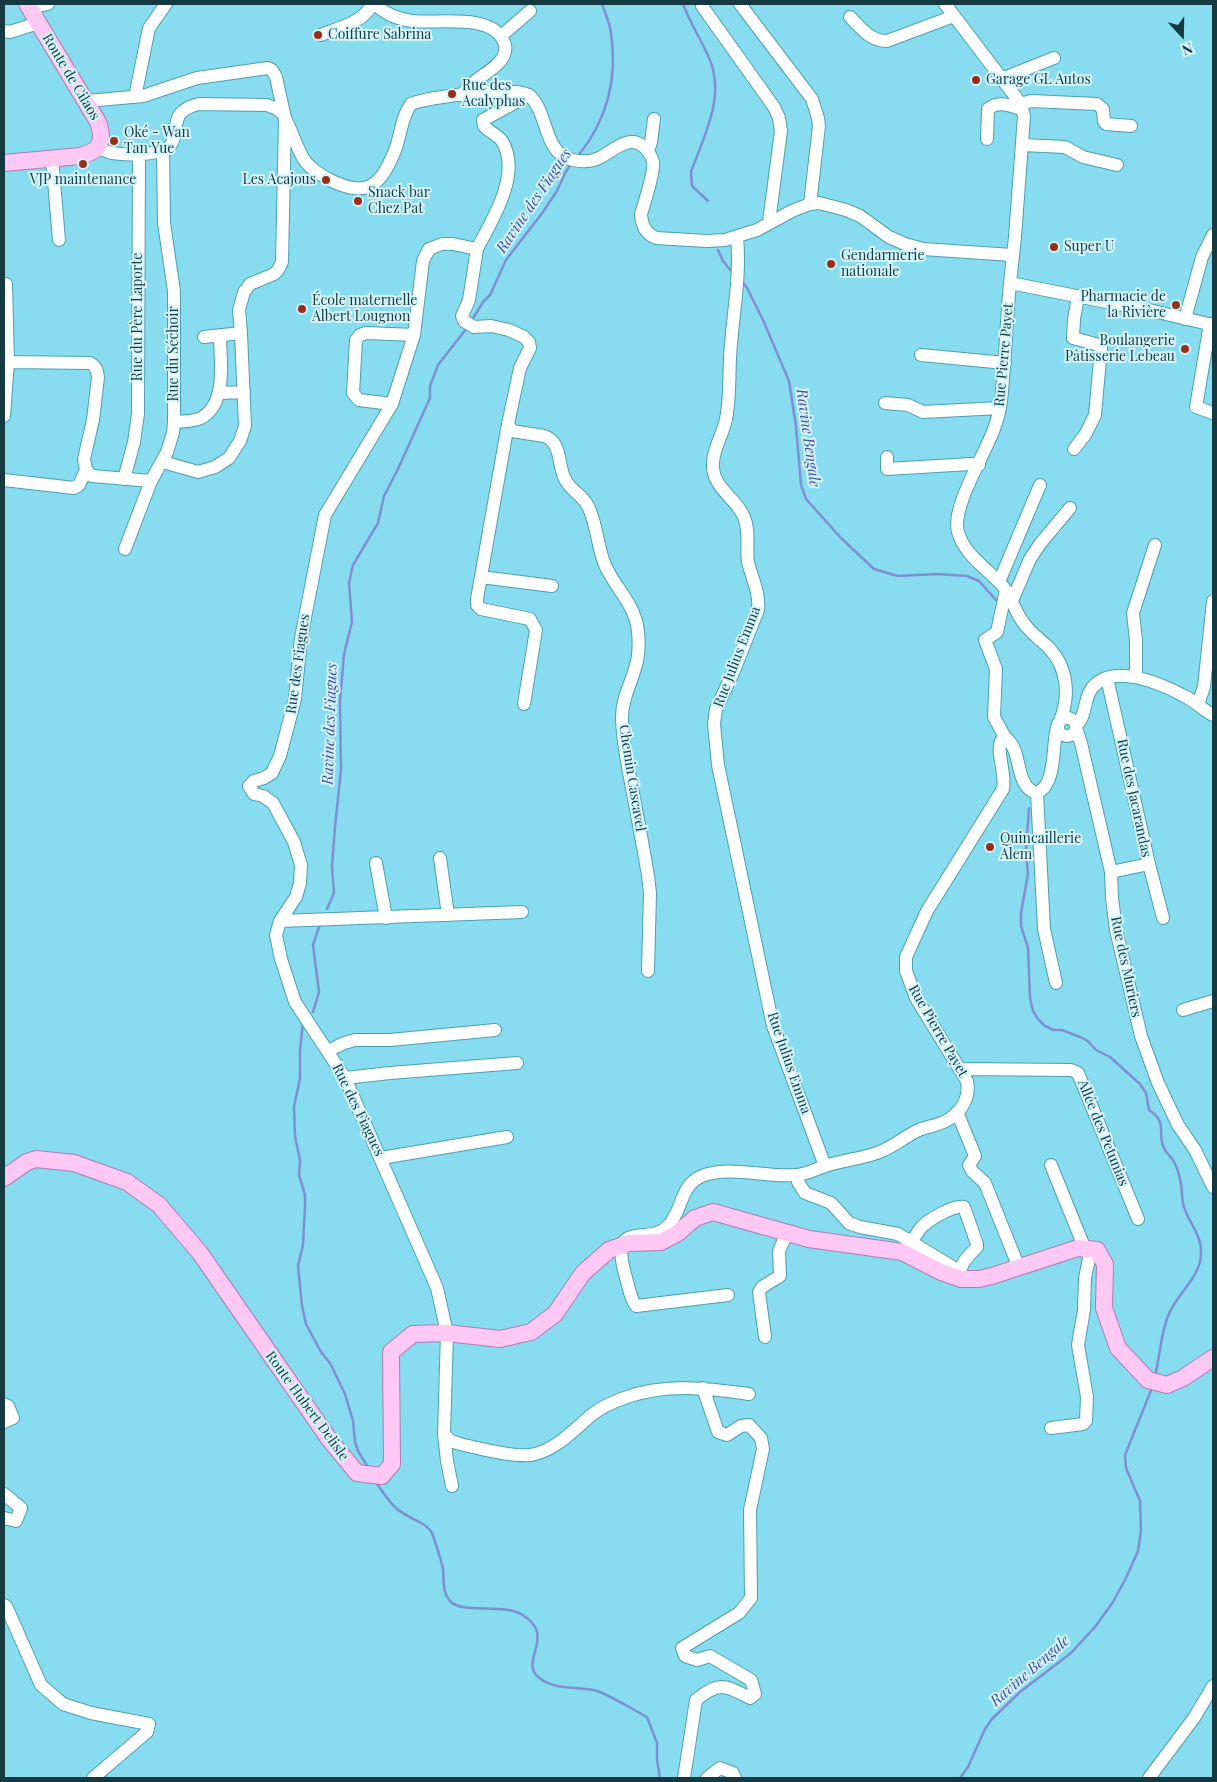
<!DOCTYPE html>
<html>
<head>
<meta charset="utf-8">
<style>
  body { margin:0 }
  #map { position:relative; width:1217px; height:1782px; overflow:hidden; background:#87dcef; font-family:"Playfair Display",serif }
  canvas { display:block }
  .frame { position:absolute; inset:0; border:5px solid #153941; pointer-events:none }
  .north { position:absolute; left:1157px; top:10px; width:50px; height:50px; -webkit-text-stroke:4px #d4f4fc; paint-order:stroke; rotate:159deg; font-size:14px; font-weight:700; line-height:20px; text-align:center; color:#153941 }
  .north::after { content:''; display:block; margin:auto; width:18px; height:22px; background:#153941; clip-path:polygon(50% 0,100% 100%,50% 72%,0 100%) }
</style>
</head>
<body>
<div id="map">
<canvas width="1217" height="1782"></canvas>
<div class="frame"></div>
<div class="north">N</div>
</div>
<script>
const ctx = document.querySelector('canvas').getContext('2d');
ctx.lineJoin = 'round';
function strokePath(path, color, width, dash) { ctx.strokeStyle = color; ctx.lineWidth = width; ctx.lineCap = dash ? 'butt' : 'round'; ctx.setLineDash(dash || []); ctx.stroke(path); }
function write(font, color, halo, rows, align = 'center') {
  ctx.font = font + ' "Playfair Display",serif'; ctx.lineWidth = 4; ctx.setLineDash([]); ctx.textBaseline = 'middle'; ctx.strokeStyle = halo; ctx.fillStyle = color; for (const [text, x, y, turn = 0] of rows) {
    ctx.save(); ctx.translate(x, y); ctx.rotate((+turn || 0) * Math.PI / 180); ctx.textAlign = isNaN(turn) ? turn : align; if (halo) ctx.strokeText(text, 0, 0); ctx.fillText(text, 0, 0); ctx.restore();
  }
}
const stream = new Path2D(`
  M683,4C690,23 702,41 710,60C725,98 704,136 691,172L692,186L708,201
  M578,156C607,120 618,79 611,33C610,23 605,13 602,4
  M718,250L723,261L732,272
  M742,281L747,288L763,320L789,381L796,426L801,485L806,499L841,538L874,569L898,576L937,574L967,576L979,581L996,600
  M472,320L483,302L490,295L506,260L543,212L557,191L565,173L571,164
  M1029,808L1026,851L1028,874L1021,913V926L1028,948L1030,998L1033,1011L1038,1019L1045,1026L1054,1030H1062L1080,1037L1088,1041L1096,1050L1110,1057L1140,1084L1146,1093L1149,1110C1170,1124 1155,1133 1165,1150C1167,1154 1172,1157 1174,1162C1179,1171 1181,1182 1182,1192C1182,1195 1182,1199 1183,1203C1186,1220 1202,1234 1201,1253C1201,1278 1176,1294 1168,1316C1161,1334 1160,1354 1156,1372
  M327,909L334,893L332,866L335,827L341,770L340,701L344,654L352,622L349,583L353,565L378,523L384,496L398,469L430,398V386L438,365L466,329
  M313,1012L319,992L313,945L320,924
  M303,1023L300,1050V1078L294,1107L295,1136L300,1160L299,1175L305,1195V1206L303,1245L298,1266L302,1306L306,1324L321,1352L330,1363L345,1394L353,1421L355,1442L358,1451L367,1466
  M376,1483C383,1491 387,1500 395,1507C402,1514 412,1518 421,1523C425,1525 429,1528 432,1533C434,1538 442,1563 443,1569C444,1580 442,1593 451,1602C462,1613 503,1604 521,1614C558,1635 519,1660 538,1677C556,1692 580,1685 600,1692C616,1699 632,1709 647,1717L657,1743V1760L660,1778
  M960,1778L968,1767L985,1729L992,1719L1020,1692L1071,1653L1095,1627L1113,1602L1126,1578L1138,1551L1141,1531L1140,1501L1126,1468L1125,1455L1152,1388`);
const minor = new Path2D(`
  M375,4C385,14 397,19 412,21C437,24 490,13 503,40C506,45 506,50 504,55C497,71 472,78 462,95
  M740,4L812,99L818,118L819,126L810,204
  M945,4L1021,104L1024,116L1015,237L1010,283L1153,311L1213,325
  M702,6L774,107L779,118L781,131L769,222
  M29,8L48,4
  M850,17C861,28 870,41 887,41L954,16
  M4,31L10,32L38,23
  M321,35C338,28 365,22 372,4
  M501,36L530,11
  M1001,79L1054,58
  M135,97L149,28L166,4
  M87,101L143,96L197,78L268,68L272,70L276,77L285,118L282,262L278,270L274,274L250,284L244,292L239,310L241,333L245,426L240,441L229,458L215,467L198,472L163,462
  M1021,104L1031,101L1097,104L1103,109L1104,121L1106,124L1131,126
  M987,139L988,109C999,100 1010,106 1022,109
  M1023,145L1065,147L1083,157L1117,165
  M97,148C102,149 107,152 112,153C124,155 162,156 170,146C182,130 166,112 199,104L267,105L277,109L282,113C291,127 295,144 303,158C313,175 352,195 370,186C382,180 388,166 393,155C401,139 400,119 411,104C426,97 518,85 530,96C549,114 543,154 573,160C582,162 591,162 599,158C612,152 628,134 643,146C648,150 652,157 653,162C655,171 644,204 641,214C642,226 645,233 656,238L707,241L725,240L757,230L792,211L810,204L819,203L846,210L860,216L889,237L905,244L923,249L1012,255
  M648,151L651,142L654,119
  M52,158L59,240
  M737,237C741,278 732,318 730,358C729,379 730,399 726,419C723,435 712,450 713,466C713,488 736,498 744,517C750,531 746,547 748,562C752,579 760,593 758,610L733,673L716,709L714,724L718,765L773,1026L825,1166
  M477,249L469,300L462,316L464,321L474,327L491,326L509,330L524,337L529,342L530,348L520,368L508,424L512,431L544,436C563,442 557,467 566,481C572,491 583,496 588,506C597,524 597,546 605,565C615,588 635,604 638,631C639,642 639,655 636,665C632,682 622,698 622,716C622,738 627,761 631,783C637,814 643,845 648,876L650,893L648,971
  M1010,283C1007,314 1006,346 1003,378C1002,394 1001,410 995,426C986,454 951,506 958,532C964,554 986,568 1001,584C1012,596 1015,614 1026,626C1032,634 1041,640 1048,647C1068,667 1070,696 1060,721
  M1185,319L1202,257L1213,235
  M1210,324L1196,407L1213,413
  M204,337L241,333
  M921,355L1005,363
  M8,362L90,363C96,366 97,370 98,377L93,420L84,459L86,470L92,476L151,481
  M220,393L244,392
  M885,403L908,405L923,412L1000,408
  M392,404L359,400L353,393L356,340L360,335L366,333L414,335
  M4,416L8,362L6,284
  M174,422C183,421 193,422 201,418C228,403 220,361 220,335
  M508,424L477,599V605L481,609L530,619L536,630L524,704
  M1074,449L1085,435L1095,415L1101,348L1099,345L1073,338L1074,319L1078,297
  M887,457V469L970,464L979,465
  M124,479L134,442L138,414L139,153
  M4,480L74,488L79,485L86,470
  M125,549L151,481L167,452L173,433L174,422V291L164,223L163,151
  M481,577L552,586
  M999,582L1040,485
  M1012,601L1030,559L1040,544L1070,508
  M1136,677V640L1133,613L1155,545
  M1107,678L1149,864L1163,918
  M1198,704L1204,687L1213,601
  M1058 727a9 9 0 1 1 18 0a9 9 0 1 1-18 0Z
  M1076,726C1087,716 1083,700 1092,688C1113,662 1162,684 1184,696C1195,701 1203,710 1213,715
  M1076,728L1081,743L1111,872L1112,898L1116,930L1141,1036L1158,1083L1178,1125L1195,1150L1213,1187
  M1006,739L994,717L996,669L985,640L997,632L1006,590
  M1037,793L1044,929L1056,983
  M440,858L448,915
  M376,863L386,918
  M1111,872L1149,864
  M280,921L522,912
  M1183,1010L1213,1001
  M328,1051L344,1043L355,1040H390L495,1030
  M960,1069L1071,1070L1078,1073L1138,1219
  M345,1078L390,1073L517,1063
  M957,1112L975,1156L969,1165L972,1171L985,1183L1019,1268
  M381,1158L507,1137
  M1051,1165L1085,1249
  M798,1175V1182L805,1193L831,1203L849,1223L860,1227L898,1234L959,1271
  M911,1243C914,1238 917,1233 920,1229C927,1220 953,1205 964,1207L977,1244V1247C968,1257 958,1264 961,1278
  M728,1295L636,1306C630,1299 628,1284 625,1274C609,1216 649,1248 669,1225C683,1209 680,1185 702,1176C730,1165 767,1178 797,1175C807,1174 816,1169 825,1166C845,1159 866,1159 884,1150C897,1144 907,1135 921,1129C930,1126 941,1125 949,1119C963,1111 970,1096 967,1081L916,998L906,971V957L927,911L1003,789C1006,773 996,752 1001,741L1007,739C1023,752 1014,787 1037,793C1058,784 1051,742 1058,724
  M765,1337L759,1292L762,1287L780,1276L779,1251L787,1233
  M4,1404L8,1406L13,1418L4,1422
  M1051,1428L1083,1424L1086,1421L1087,1397L1078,1345L1084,1310L1085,1278L1091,1249
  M444,1434L451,1441L460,1444C477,1448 519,1459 535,1454C559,1448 575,1428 594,1413C603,1406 613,1402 624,1398C666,1383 706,1388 749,1394
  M452,1486L447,1461L444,1434L447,1333L437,1288L345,1078L295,1002L281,959L276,935L280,921L296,897L300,883L301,865L294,842L273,803L263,796L254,794L249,786L254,781L264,778L272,773L280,756L295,699L301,638L325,515L392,404L414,335L423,261L429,249L442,244H453L477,249C492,220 522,174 502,141C498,135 489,132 484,126L483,120L529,95
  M4,1494L21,1508L16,1521L4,1518
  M4,1605L6,1606L41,1685L63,1704L91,1713L149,1724L147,1732L93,1778
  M684,1778L696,1700C719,1681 725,1685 750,1698L755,1694L751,1680L710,1656L697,1660L685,1656L682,1648L739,1613L751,1598L750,1510L763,1449L761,1438L749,1425L741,1426L727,1435L718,1432L703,1388
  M707,1778L720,1768L733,1773L735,1778
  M1149,1778L1194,1718L1213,1686`);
const major = new Path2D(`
  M4,163L80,156C100,151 105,142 98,122L27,4
  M4,1178L27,1162L36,1159L74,1163L127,1182L159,1205L200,1253L329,1439L357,1473L382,1476L392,1464L391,1352L413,1334L447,1333L500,1339L531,1332L555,1314L583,1273L609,1250L629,1243L661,1242L678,1233L695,1218L713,1212L809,1239L902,1252L941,1272L961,1279H979L992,1276L1078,1248L1097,1250L1105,1264L1104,1308L1118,1348L1148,1380L1167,1385L1183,1378L1213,1358`);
const markers = [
  [318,35,5,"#972e17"],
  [976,80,5,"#972e17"],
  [452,94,5,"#972e17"],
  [114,141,5,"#972e17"],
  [83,164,5,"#972e17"],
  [326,180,5,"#972e17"],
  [358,201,5,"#972e17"],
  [1054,247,5,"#972e17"],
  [831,264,5,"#972e17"],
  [1176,305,5,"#972e17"],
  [302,309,5,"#972e17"],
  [1185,349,5,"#972e17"],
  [990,847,5,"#972e17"]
];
const poiNames = [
  ["Coiffure Sabrina",328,35],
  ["Garage GL Autos",986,80],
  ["Rue des",462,86],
  ["Acalyphas",462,102],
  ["Oké - Wan",124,133],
  ["Tan Yue",124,149],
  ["VJP maintenance",83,180,"center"],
  ["Les Acajous",316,180,"right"],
  ["Snack bar",368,193],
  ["Chez Pat",368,209],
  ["Super U",1064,247],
  ["Gendarmerie",841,256],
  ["nationale",841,272],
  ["Pharmacie de",1166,297,"right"],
  ["la Rivière",1166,313,"right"],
  ["École maternelle",312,301],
  ["Albert Lougnon",312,317],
  ["Boulangerie",1175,341,"right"],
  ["Pâtisserie Lebeau",1175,357,"right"],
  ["Quincaillerie",1000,839],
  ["Alem",1000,855]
];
const streetNames = [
  ["Route de Cilaos",71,77,59],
  ["Rue du Père Laporte",138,317,-90],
  ["Rue du Séchoir",174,354,-90],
  ["Rue Pierre Payet",1004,355,-85],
  ["Rue Julius Emma",737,657,-69],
  ["Rue des Fiagues",298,664,-82],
  ["Chemin Cascavel",632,778,81],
  ["Rue des Jacarandas",1134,798,78],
  ["Rue des Muriers",1126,967,78],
  ["Rue Pierre Payet",938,1031,60],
  ["Rue Julius Emma",789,1063,71],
  ["Rue des Fiagues",358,1110,64],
  ["Allée des Petunias",1103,1133,68],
  ["Route Hubert Delisle",307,1406,54]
];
const waterNames = [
  ["Ravine des Fiagues",534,201,-56],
  ["Ravine Bengale",808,438,82],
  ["Ravine des Fiagues",330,724,-88],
  ["Ravine Bengale",1030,1671,-41]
];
strokePath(stream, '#7f8fd4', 2.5);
strokePath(minor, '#4aa0b2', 14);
strokePath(major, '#ac7eb0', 18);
strokePath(minor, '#fff', 12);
strokePath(major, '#fec8f4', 16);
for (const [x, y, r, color] of markers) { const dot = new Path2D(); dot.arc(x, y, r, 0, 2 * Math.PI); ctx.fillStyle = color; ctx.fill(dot); strokePath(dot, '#d4f4fc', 2); }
write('14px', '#153941', '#d4f4fc', poiNames, 'left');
write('14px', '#153941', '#d4f4fc', streetNames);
write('italic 15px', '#414da1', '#d4f4fc', waterNames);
</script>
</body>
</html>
